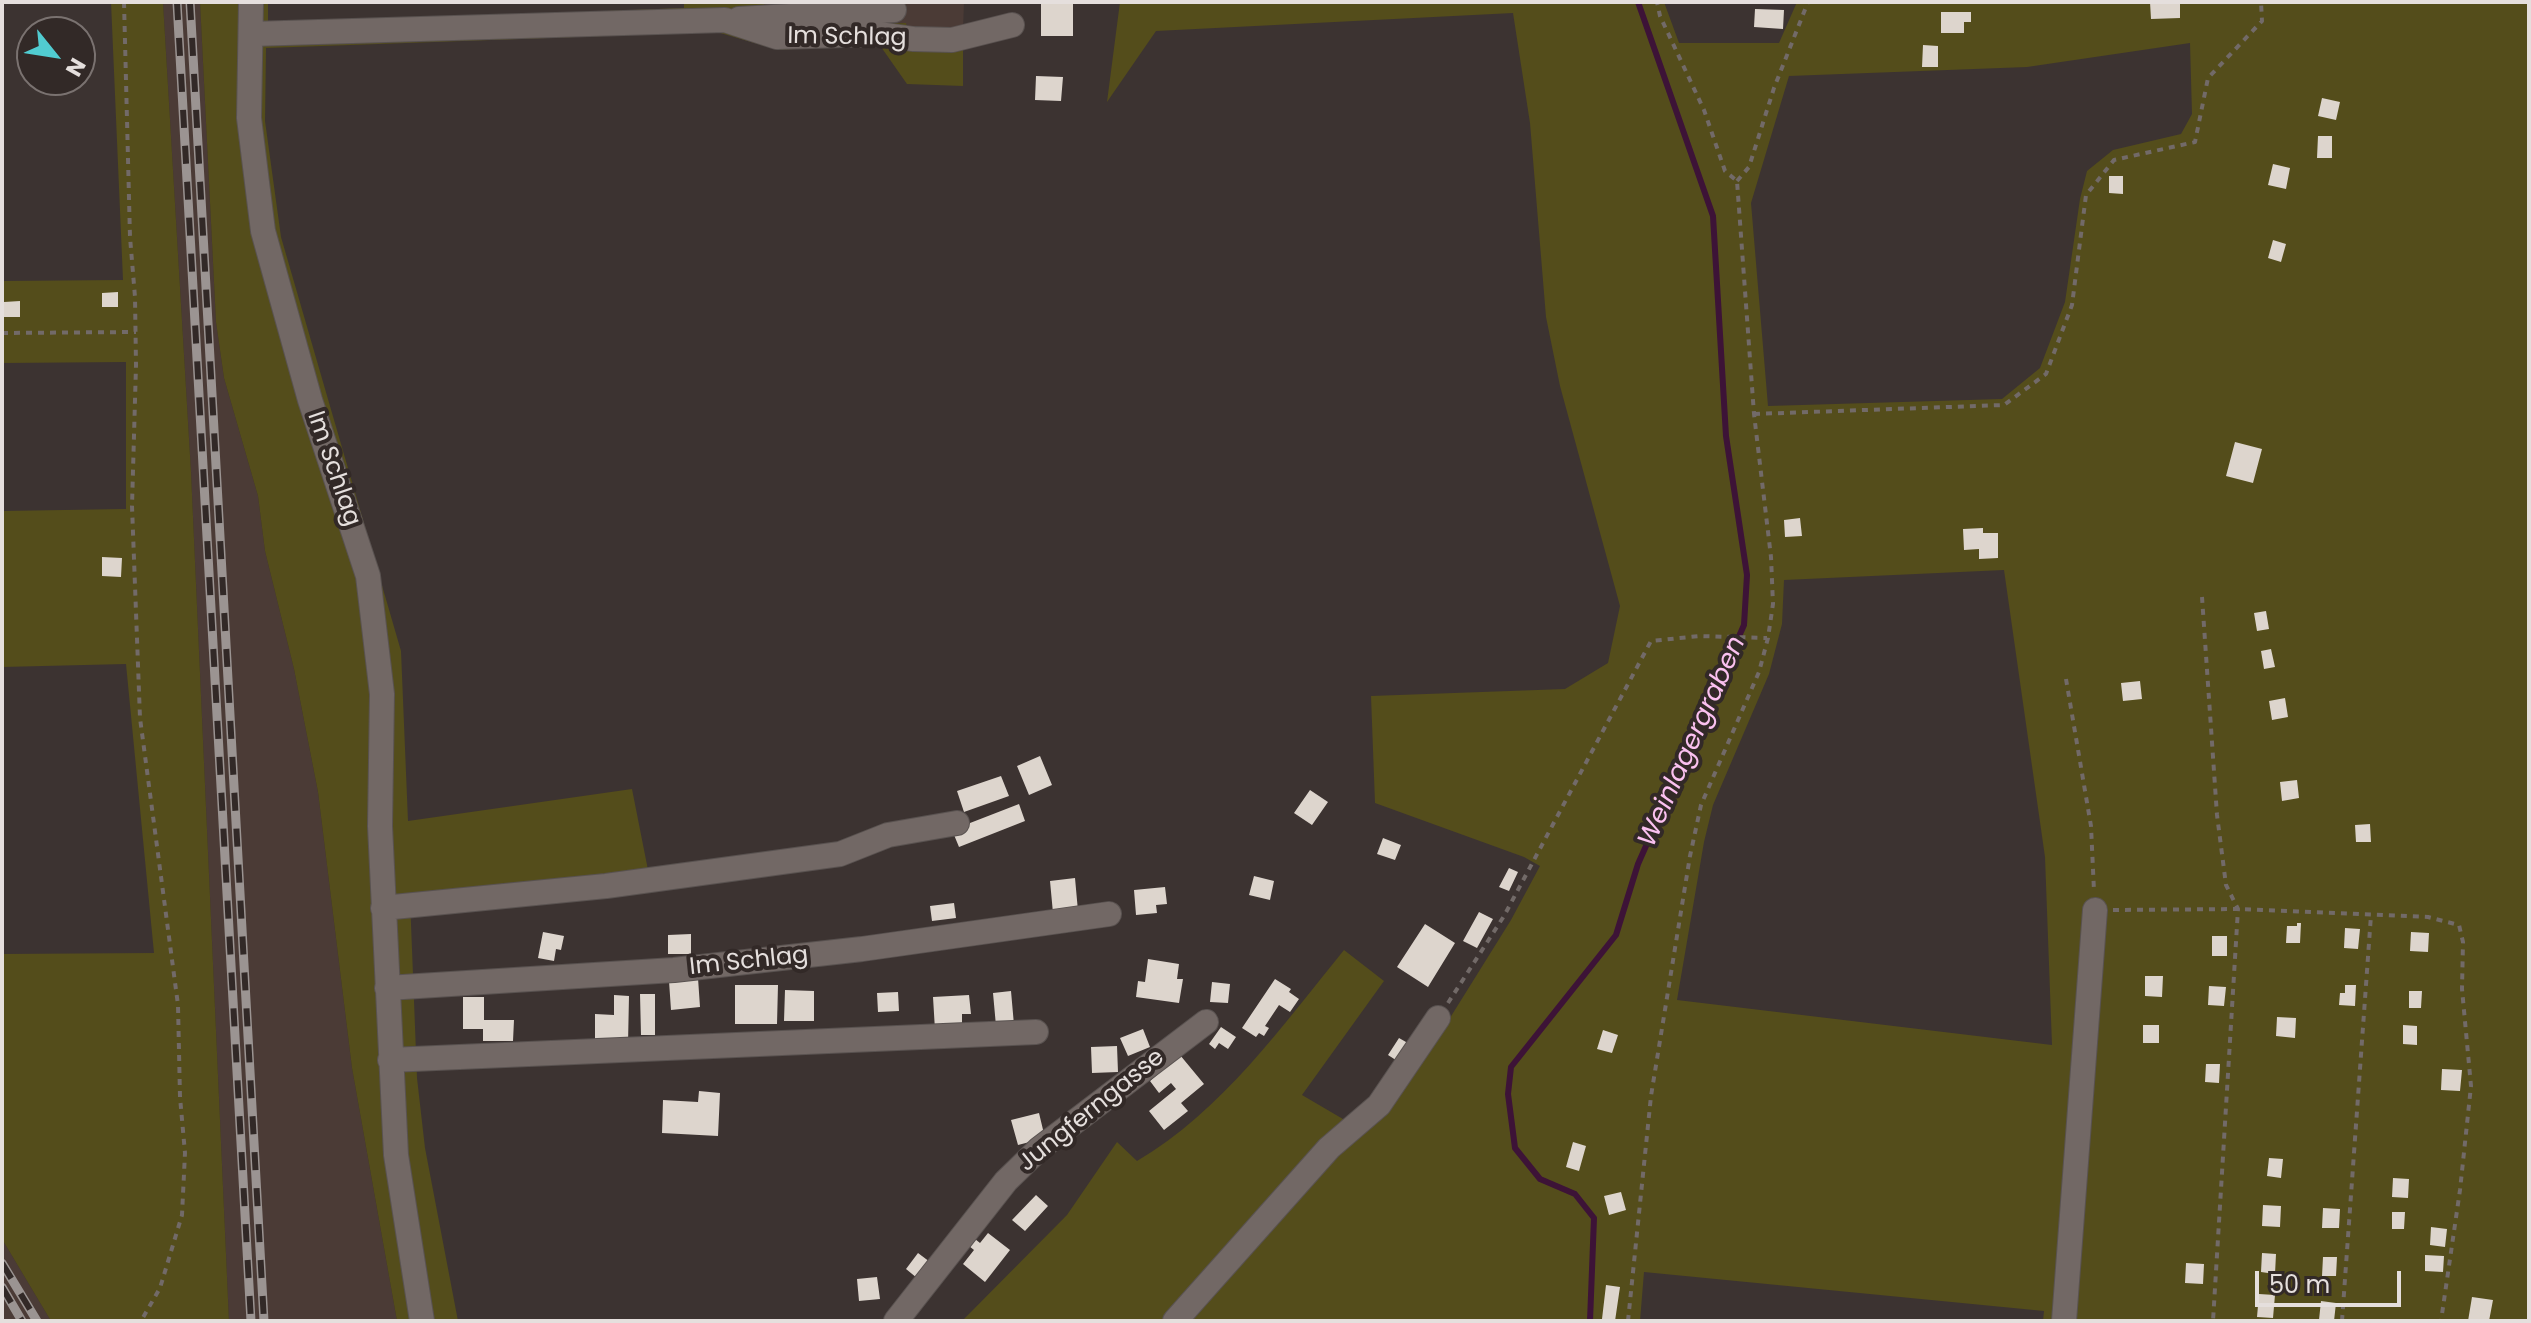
<!DOCTYPE html>
<html>
<head>
<meta charset="utf-8">
<style>
  body { margin:0 }
  #map { position:relative; width:2531px; height:1323px; overflow:hidden; background:#3c3331; font-family:Poppins,sans-serif }
  canvas { display:block }
  .frame { position:absolute; inset:0; border:4px solid #e5dfdd; pointer-events:none }
  .north { position:absolute; left:16px; top:16px; width:80px; height:80px; box-sizing:border-box; background:#322927; border:2px solid #7a7270; border-radius:50%; rotate:120deg; font-size:22px; font-weight:700; line-height:32px; text-align:center; color:#e5dfdd }
  .north::after { content:''; display:block; margin:auto; width:28px; height:36px; background:#51ccd1; clip-path:polygon(50% 0,100% 100%,50% 72%,0 100%) }
  .scale { position:absolute; left:2255px; top:1271px; width:146px; height:36px; box-sizing:border-box; border:4px solid #e5dfdd; border-top:0; padding-left:10px; font-size:24px; line-height:28px; white-space:nowrap; color:#e5dfdd; -webkit-text-stroke:6px #322927; paint-order:stroke }
</style>
</head>
<body>
<div id="map">
<canvas width="2531" height="1323"></canvas>
<div class="frame"></div>
<div class="north">N</div>
<div class="scale">50 m</div>
</div>
<script>
const ctx = document.querySelector('canvas').getContext('2d');
ctx.lineJoin = 'round';
function fill(path, color) { ctx.fillStyle = color; ctx.fill(path, 'evenodd'); }
function strokePath(path, color, width, dash) { ctx.strokeStyle = color; ctx.lineWidth = width; ctx.lineCap = dash ? 'butt' : 'round'; ctx.setLineDash(dash || []); ctx.stroke(path); }
function write(font, color, halo, rows, align = 'center') {
  ctx.font = font + ' Poppins,sans-serif'; ctx.lineWidth = 8; ctx.setLineDash([]); ctx.textBaseline = 'middle'; ctx.strokeStyle = halo; ctx.fillStyle = color; for (const [text, x, y, turn = 0] of rows) {
    ctx.save(); ctx.translate(x, y); ctx.rotate((+turn || 0) * Math.PI / 180); ctx.textAlign = isNaN(turn) ? turn : align; if (halo) ctx.strokeText(text, 0, 0); ctx.fillText(text, 0, 0); ctx.restore();
  }
}
const built = new Path2D(`
  M163,2H200L216,322L224,378L258,496L265,551L294,669L318,792L352,1068L397,1321H229L191,472Z
  M764,2H964L963,30L907,34L905,23L765,27Z
  M2,1239L51,1321H2Z`);
const green = new Path2D(`
  M111,2H163L191,472L229,1321H51L2,1239V954L154,953L126,664L2,667V511L126,509V362L2,363V281L123,280Z
  M200,2H268V24L684,8V2H764L766,27L906,23L908,34L963,30V86L907,84L879,44L778,50L717,32L266,48L265,121L281,237L401,651L408,821L632,789L648,870L410,898L417,1078L425,1148L458,1321H397L352,1068L318,792L294,669L265,551L258,496L224,378L216,322Z
  M1120,2H1664L1679,43H1779L1797,2H2529V1321H2043L2044,1311L1644,1272L1640,1321H962L1067,1215L1117,1142L1137,1161C1222,1111 1283,1025 1344,950L1384,981L1302,1095L1360,1129L1420,1066L1511,920L1540,866L1524,857L1375,803L1371,696L1565,689L1608,663L1620,606L1560,386L1546,317L1530,123L1513,13L1156,31L1107,102ZM2190,43L2192,114L2181,134L2113,150L2087,171L2080,199L2065,302L2040,368L2002,399L1768,406L1751,203L1789,76L2027,67ZM2004,570L2045,857L2052,1045L1677,1000L1704,842L1713,805L1769,674L1782,624L1784,580Z`);
const stream = new Path2D(`
  M1590,1321L1594,1218L1575,1194L1540,1179L1515,1148L1508,1094L1511,1067L1616,935L1638,864L1744,625L1747,575L1726,436L1713,216L1638,2`);
const building = new Path2D(`
  M1041,2H1073V36H1041Z
  M2150,2H2180V18L2151,19Z
  M1755,9L1784,10L1783,29L1754,27Z
  M1941,12H1971V22H1964V33H1941Z
  M1923,45L1938,46V67H1922Z
  M1036,76L1063,77L1061,101L1035,100Z
  M2322,98L2340,102L2336,120L2318,116Z
  M2318,136H2332V158H2317Z
  M2273,164L2290,168L2286,189L2268,185Z
  M2109,176H2123V194L2109,193Z
  M2273,240L2286,244L2281,262L2268,258Z
  M118,292V307H102V293Z
  M20,301V317H4V302Z
  M2235,442L2262,449L2253,483L2226,476Z
  M1800,518L1802,536L1785,537L1784,520Z
  M1983,528V533H1998V558L1979,559V549L1964,550L1963,529Z
  M102,557L122,558L121,577L102,576Z
  M2266,611L2269,629L2257,631L2254,613Z
  M2271,649L2275,667L2264,669L2261,651Z
  M2140,681L2142,699L2123,701L2121,683Z
  M2285,698L2288,717L2272,720L2269,701Z
  M1040,756L1052,785L1029,795L1017,766Z
  M1001,776L1009,796L964,812L957,791Z
  M2297,780L2299,798L2282,801L2280,782Z
  M1310,790L1328,802L1312,825L1294,813Z
  M1019,804L1025,821L959,847L952,830Z
  M2370,824L2371,842H2356L2355,825Z
  M1383,838L1401,845L1395,860L1377,854Z
  M1509,868L1518,872L1509,891L1499,887Z
  M1254,876L1274,881L1270,900L1249,895Z
  M1075,878L1078,911L1053,913L1050,881Z
  M1165,887L1167,904L1156,905L1157,913L1136,915L1134,890Z
  M954,903L956,918L932,921L930,906Z
  M1479,912L1493,919L1477,948L1463,941Z
  M2297,923H2301L2300,943H2286L2287,926H2297Z
  M1425,924L1455,943L1428,987L1397,967Z
  M2345,928L2360,929L2358,949L2344,948Z
  M543,932L564,936L561,950L556,949L554,961L538,958Z
  M2411,932L2429,933L2428,952L2410,951Z
  M691,934V954H668V935Z
  M2212,936H2227V956H2212Z
  M1148,959L1179,964L1177,979H1183L1179,1003L1136,997L1138,981L1145,982Z
  M2145,976H2163L2162,997L2145,996Z
  M698,978L700,1007L671,1010L669,981Z
  M1275,979L1291,989L1289,992L1299,999L1290,1012L1279,1005L1265,1026L1269,1028L1264,1036L1259,1033L1256,1037L1242,1028Z
  M1212,982L1230,984L1228,1003L1210,1002Z
  M735,985H778L777,1024H735Z
  M2345,985H2356L2355,1006L2339,1005L2340,993H2345Z
  M2209,986L2226,987L2224,1006L2208,1005Z
  M785,990L814,991V1021H784Z
  M1011,991L1014,1025L996,1026L993,993Z
  M2409,991H2422L2421,1008H2409Z
  M898,992L899,1011L878,1012L877,993Z
  M640,994H655V1035H641Z
  M614,995L629,996L628,1044H595V1014L614,1015Z
  M969,995L971,1014H962V1028L935,1030L933,997Z
  M463,997H484V1020H514L513,1041H483V1029H463Z
  M2277,1017L2296,1018L2295,1038L2276,1036Z
  M2143,1025H2159V1043H2143Z
  M2403,1025L2417,1026V1045L2403,1044Z
  M1221,1027L1236,1037L1228,1049L1219,1043L1215,1049L1209,1044Z
  M1143,1029L1150,1047L1128,1056L1120,1038Z
  M1603,1030L1618,1035L1612,1053L1597,1049Z
  M1399,1038L1413,1046L1402,1064L1388,1055Z
  M1117,1046L1118,1072L1092,1073L1091,1047Z
  M1180,1055L1204,1084L1181,1103L1188,1111L1164,1130L1149,1111L1176,1089L1171,1083L1159,1093L1150,1081Z
  M2206,1064H2220L2219,1083L2205,1082Z
  M2442,1069L2462,1070L2460,1091L2441,1090Z
  M699,1091L720,1093L718,1136L662,1133L663,1100L698,1102Z
  M1039,1113L1045,1138L1018,1145L1011,1120Z
  M1573,1142L1586,1146L1579,1171L1566,1167Z
  M2269,1158L2283,1159L2281,1178L2267,1176Z
  M2393,1178L2409,1179L2408,1198L2392,1197Z
  M1621,1192L1626,1210L1609,1215L1604,1196Z
  M1036,1195L1048,1206L1025,1231L1012,1220Z
  M2263,1205L2281,1206L2280,1227L2262,1226Z
  M2323,1208L2340,1209L2339,1228H2322Z
  M2392,1212H2405L2404,1229H2392Z
  M2431,1227L2447,1229L2445,1247L2430,1245Z
  M988,1233L1010,1250L985,1282L963,1264L974,1250L969,1246L975,1239L980,1243Z
  M918,1253L930,1262L917,1278L906,1269Z
  M2262,1253L2276,1254L2275,1274L2261,1272Z
  M2425,1255L2444,1256L2443,1272L2425,1271Z
  M2323,1257H2337L2336,1276H2322Z
  M2186,1263L2204,1264L2203,1284L2185,1283Z
  M877,1277L880,1299L859,1301L857,1279Z
  M1606,1285L1620,1287L1615,1321L1602,1319Z
  M2259,1294L2275,1295L2273,1318L2257,1317Z
  M2472,1297L2493,1300L2489,1321H2468Z
  M2321,1301L2336,1303L2334,1321L2319,1320Z`);
const path = new Path2D(`
  M124,2L130,237L135,297L136,365L132,506L140,718L178,1005L180,1097L185,1153L182,1215L160,1288L141,1321
  M1737,181L1749,167L1774,88L1808,2
  M2,333L136,332
  M1754,414L2004,405L2046,374L2072,305L2086,195L2114,160L2195,142L2208,78L2262,21L2261,2
  M2202,597L2217,815L2226,885L2238,909L2213,1321
  M2066,679L2091,826L2094,891
  M2113,910L2238,909L2428,917L2459,925L2463,942L2462,989L2471,1086L2460,1190L2441,1321
  M1448,1003L1504,916L1651,641L1699,636L1767,638
  M1628,1321L1651,1096L1690,856L1701,805L1759,672L1768,638L1773,604L1771,557L1754,414L1737,181L1725,171L1704,110L1660,16L1657,2
  M2342,1321L2371,915`);
const minor = new Path2D(`
  M251,2L249,118L263,231L310,400L368,576L382,694L380,826L396,1155L422,1321
  M739,19L894,10
  M251,34L725,20L777,37L878,34L913,39L952,40L1012,25
  M383,908L606,886L840,854L888,835L957,823
  M387,988L674,970L862,949L1109,914
  M390,1060L1036,1032
  M896,1321L1006,1181L1039,1149L1206,1022
  M1175,1321L1329,1148L1379,1105L1438,1018
  M2064,1321L2095,910`);
const rail = new Path2D(`
  M177,2L251,1321
  M190,2L264,1321
  M2,1263L37,1321
  M2,1287L22,1321`);
const streetNames = [
  ["Im Schlag",847,38,1],
  ["Im Schlag",333,469,71],
  ["Im Schlag",749,962,-6],
  ["Jungferngasse",1092,1111,-39]
];
const waterNames = [
  ["Weinlagergraben",1693,742,-66]
];
fill(built, '#4b3b36');
fill(green, '#544d1b');
strokePath(stream, '#3d1337', 6);
fill(building, '#ddd5cd');
strokePath(minor, '#595250', 26);
strokePath(path, '#726a68', 4, [6, 6]);
strokePath(minor, '#726865', 24);
strokePath(rail, '#9b9492', 9);
strokePath(rail, '#322927', 6, [18]);
write('24px', '#e5dfdd', '#322927', streetNames);
write('italic 26px', '#fbc1f0', '#322927', waterNames);
</script>
</body>
</html>
